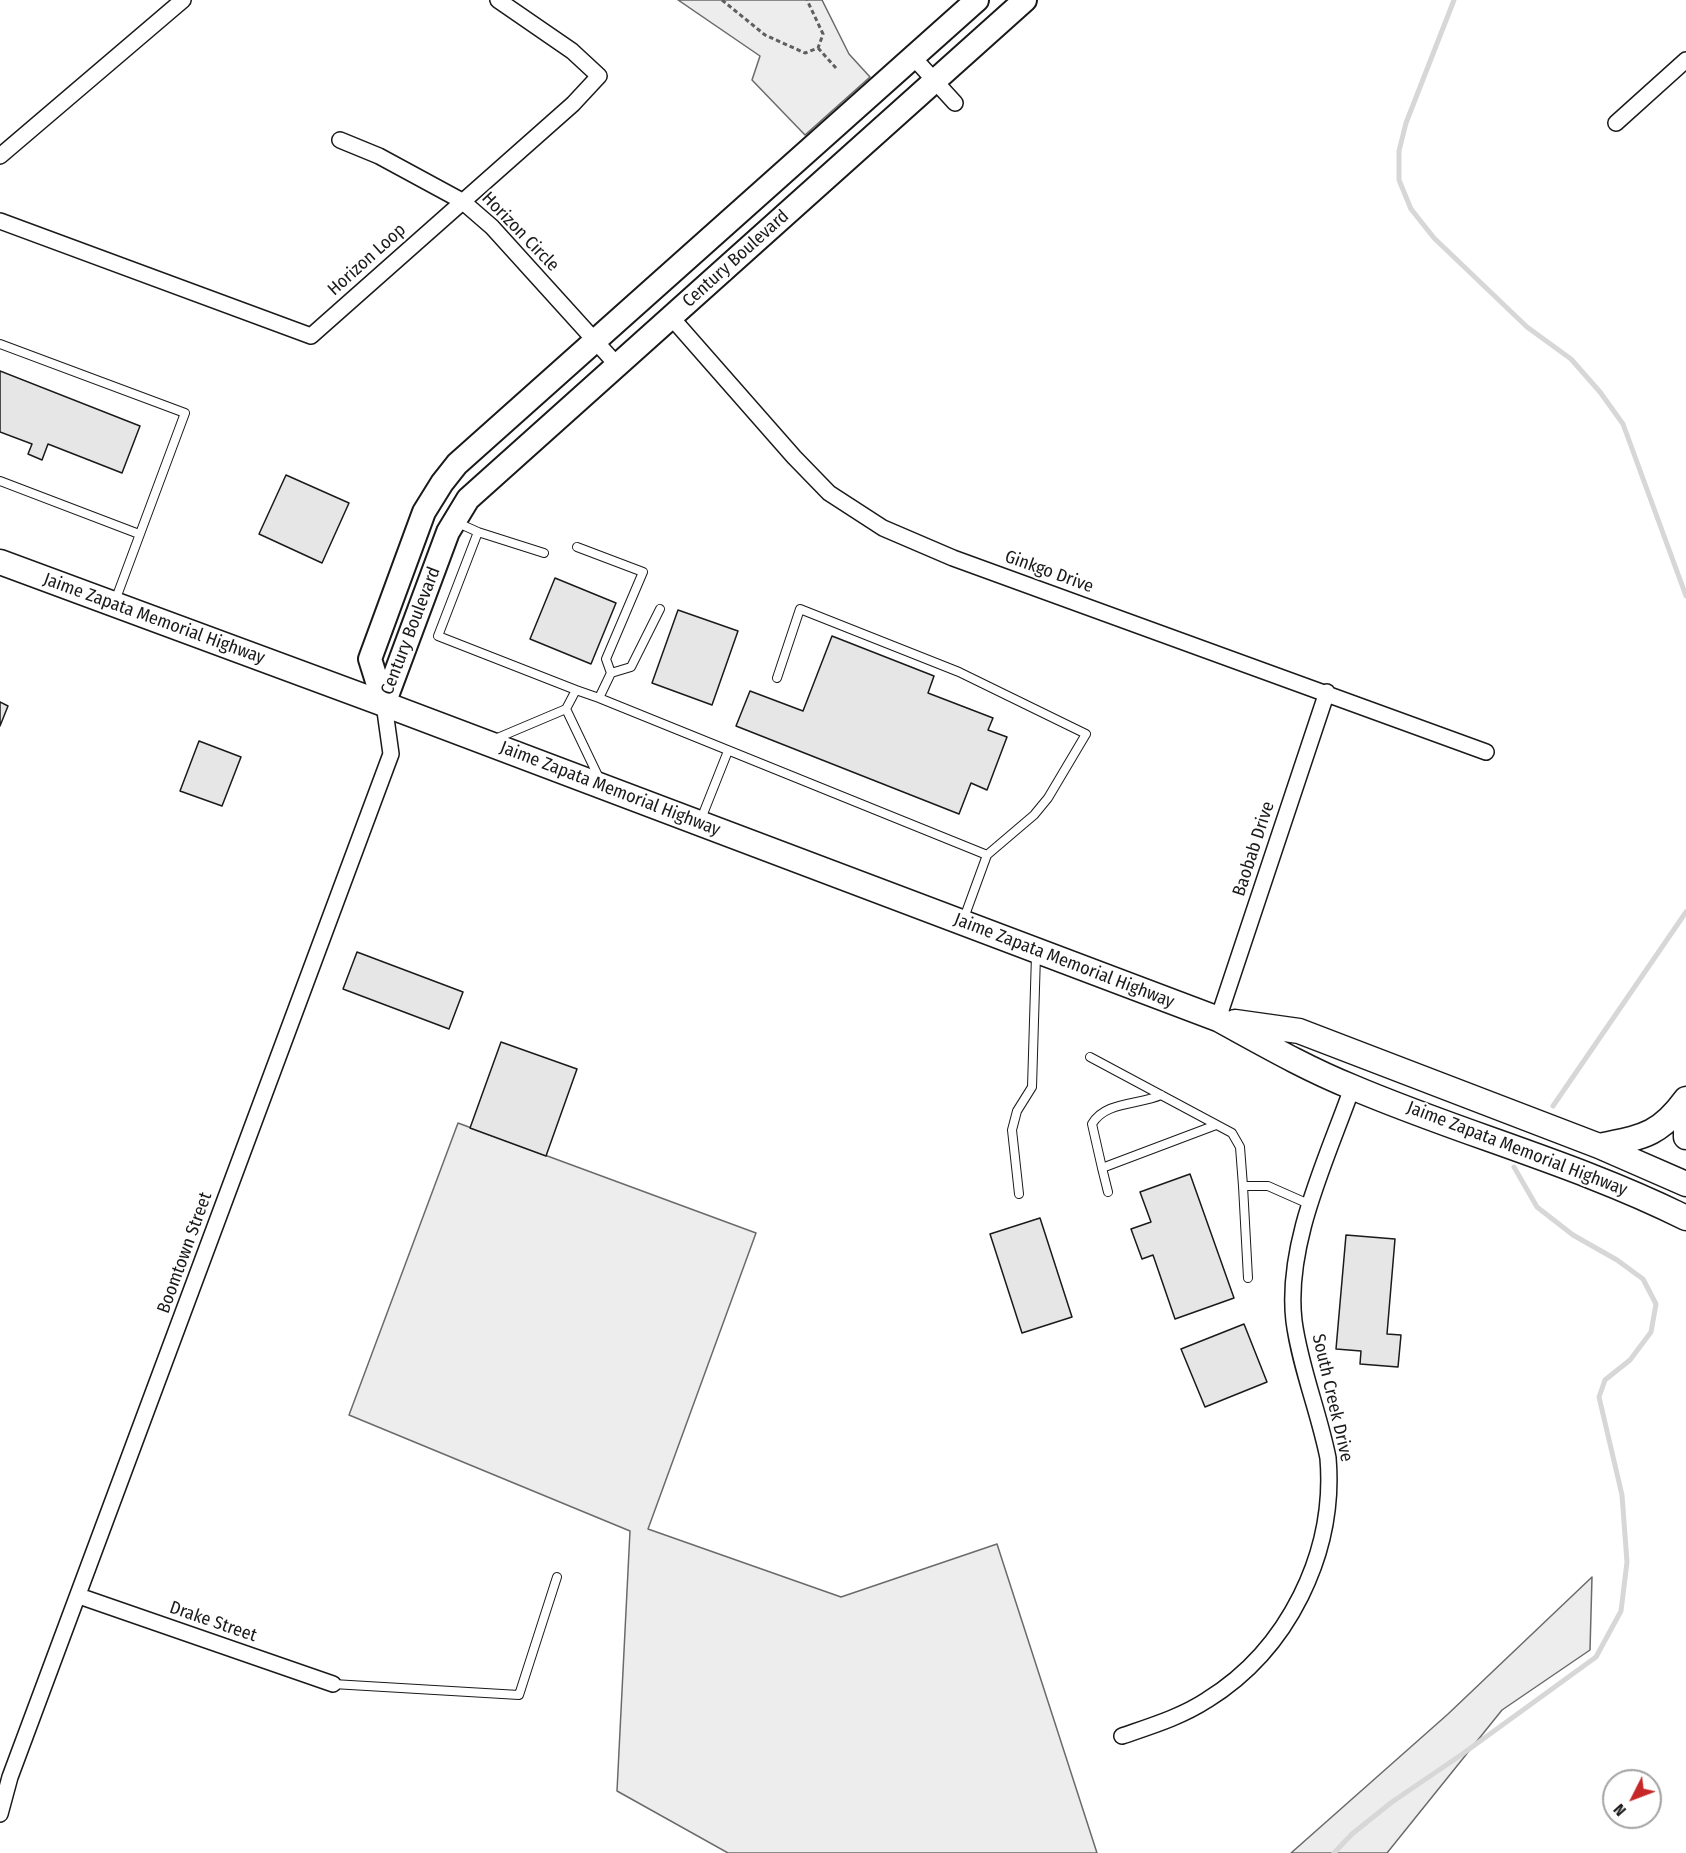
<!DOCTYPE html>
<html>
<head>
<meta charset="utf-8">
<style>
  body { margin:0 }
  #map { position:relative; width:1686px; height:1853px; overflow:hidden; background:#fff; font-family:"Fira Sans Condensed",sans-serif }
  canvas { display:block }
  .north { position:absolute; left:1602px; top:1769px; width:60px; height:60px; box-sizing:border-box; background:#fff; border:2px solid #a3a3a3; border-radius:50%; rotate:228deg; font-size:16px; font-weight:700; line-height:24px; text-align:center; color:#1a1a1a }
  .north::after { content:''; display:block; margin:auto; width:21px; height:27px; background:#c62828; clip-path:polygon(50% 0,100% 100%,50% 72%,0 100%) }
</style>
</head>
<body>
<div id="map">
<canvas width="1686" height="1853"></canvas>
<div class="north">N</div>
</div>
<script>
const ctx = document.querySelector('canvas').getContext('2d');
ctx.lineJoin = 'round';
function fill(path, color) { ctx.fillStyle = color; ctx.fill(path, 'evenodd'); }
function strokePath(path, color, width, dash) { ctx.strokeStyle = color; ctx.lineWidth = width; ctx.lineCap = dash ? 'butt' : 'round'; ctx.setLineDash(dash || []); ctx.stroke(path); }
function write(font, color, halo, rows, align = 'center') {
  ctx.font = font + ' "Fira Sans Condensed",sans-serif'; ctx.lineWidth = 4.5; ctx.setLineDash([]); ctx.textBaseline = 'middle'; ctx.strokeStyle = halo; ctx.fillStyle = color; for (const [text, x, y, turn = 0] of rows) {
    ctx.save(); ctx.translate(x, y); ctx.rotate((+turn || 0) * Math.PI / 180); ctx.textAlign = isNaN(turn) ? turn : align; if (halo) ctx.strokeText(text, 0, 0); ctx.fillText(text, 0, 0); ctx.restore();
  }
}
const built = new Path2D(`
  M678,0H822L849,54L870,77L805,135L752,80L760,56Z
  M458,1123L756,1233L648,1529L841,1597L997,1544L1097,1853H728L617,1791L630,1531L349,1415Z
  M1592,1577L1590,1650L1502,1710L1387,1853H1291L1448,1714Z`);
const stream = new Path2D(`
  M1454,0L1406,123L1399,151V180L1411,209L1434,238L1527,327L1571,359L1600,392L1623,424L1686,596
  M1553,1106L1686,912
  M1334,1853L1352,1834L1392,1802L1461,1755L1596,1657L1621,1611L1627,1562L1622,1495L1599,1397L1605,1380L1630,1360L1651,1332L1656,1304L1643,1279L1617,1260L1573,1235L1537,1207L1514,1167`);
const building = new Path2D(`
  M0,371L140,426L122,473L48,444L42,460L28,454L32,444L0,432Z
  M286,475L349,503L322,563L259,534Z
  M555,578L616,603L591,664L530,639Z
  M678,610L738,631L712,705L652,683Z
  M832,636L934,676L928,693L993,718L988,730L1007,737L987,790L971,783L959,814L736,726L750,691L803,711Z
  M0,702L8,706L0,726Z
  M199,741L241,757L222,806L180,791Z
  M357,952L463,992L449,1029L343,989Z
  M501,1042L577,1069L546,1156L470,1128Z
  M1190,1174L1234,1298L1175,1319L1153,1255L1142,1259L1131,1229L1151,1222L1140,1192Z
  M1040,1218L1072,1317L1022,1333L990,1234Z
  M1346,1235L1395,1239L1387,1334L1401,1335L1398,1367L1360,1364L1361,1351L1336,1349Z
  M1244,1324L1267,1382L1205,1407L1181,1349Z`);
const path = new Path2D(`
  M722,0L765,35L805,53L818,48L823,34L807,0
  M818,48L836,68`);
const lane = new Path2D(`
  M0,344L185,413L115,601
  M0,481L139,534
  M458,523L478,532
  M577,547L643,572L606,659L611,673
  M544,553L478,532L438,636L576,690
  M777,678L800,609L959,672L1086,734L1048,798L1034,815L987,855
  M599,698L611,673L631,667L660,609
  M566,709L599,778
  M495,739L566,709L576,690L599,698L987,855L964,918
  M701,819L728,751
  M1090,1057L1232,1133L1240,1147L1243,1186H1268L1311,1205
  M1161,1095C1140,1105 1105,1101 1092,1124L1102,1168L1216,1125
  M1102,1168L1108,1192
  M1243,1186L1248,1278
  M1019,1194L1012,1130L1017,1111L1032,1087L1036,955
  M333,1684L519,1695L557,1577`);
const street = new Path2D(`
  M913,57L955,103
  M1616,123L1686,60
  M340,140L379,156L462,201L492,227L617,365
  M0,156L183,0
  M0,221L311,336L573,104L599,76L572,51L498,0
  M671,317L794,457L829,493L883,528L953,558L1486,752
  M1218,1019L1327,692
  M79,1596L333,1684
  M1122,1736C1151,1726 1181,1717 1207,1700C1288,1650 1336,1553 1328,1458C1319,1412 1300,1367 1294,1321C1285,1244 1327,1159 1352,1088
  M0,1814L10,1777L391,754L384,704`);
const secondary = new Path2D(`
  M384,704L448,532L468,499L1025,0
  M384,704L370,659L424,512L442,483L457,464L977,0`);
const primary = new Path2D(`
  M0,562L384,704L1218,1019C1262,1043 1305,1068 1352,1087C1462,1134 1578,1164 1686,1218
  M1235,1022L1299,1031L1599,1146L1686,1184
  M1686,1119V1137
  M1599,1146C1642,1137 1659,1136 1686,1099`);
const streetNames = [
  ["Horizon Circle",520,232,46],
  ["Century Boulevard",736,259,-42],
  ["Horizon Loop",367,260,-42],
  ["Ginkgo Drive",1049,572,20],
  ["Jaime Zapata Memorial Highway",154,619,20],
  ["Century Boulevard",411,631,-69],
  ["Jaime Zapata Memorial Highway",610,789,21],
  ["Baobab Drive",1254,849,-72],
  ["Jaime Zapata Memorial Highway",1064,961,21],
  ["Jaime Zapata Memorial Highway",1517,1149,21],
  ["Boomtown Street",185,1253,-70],
  ["South Creek Drive",1332,1398,77],
  ["Drake Street",213,1622,19]
];
fill(built, '#ededed');
strokePath(built, '#6a6a6a', 1.5);
strokePath(stream, '#d7d7d7', 5);
fill(building, '#e6e6e6');
strokePath(building, '#1a1a1a', 1.5);
strokePath(lane, '#1a1a1a', 10);
strokePath(street, '#1a1a1a', 18);
strokePath(secondary, '#1a1a1a', 26);
strokePath(primary, '#1a1a1a', 27);
strokePath(path, '#5f5f5f', 3, [4.5, 3]);
strokePath(lane, '#fff', 8);
strokePath(street, '#fff', 15);
strokePath(secondary, '#fff', 22);
strokePath(primary, '#fff', 24);
write('18px', '#1a1a1a', '#fff', streetNames);
</script>
</body>
</html>
